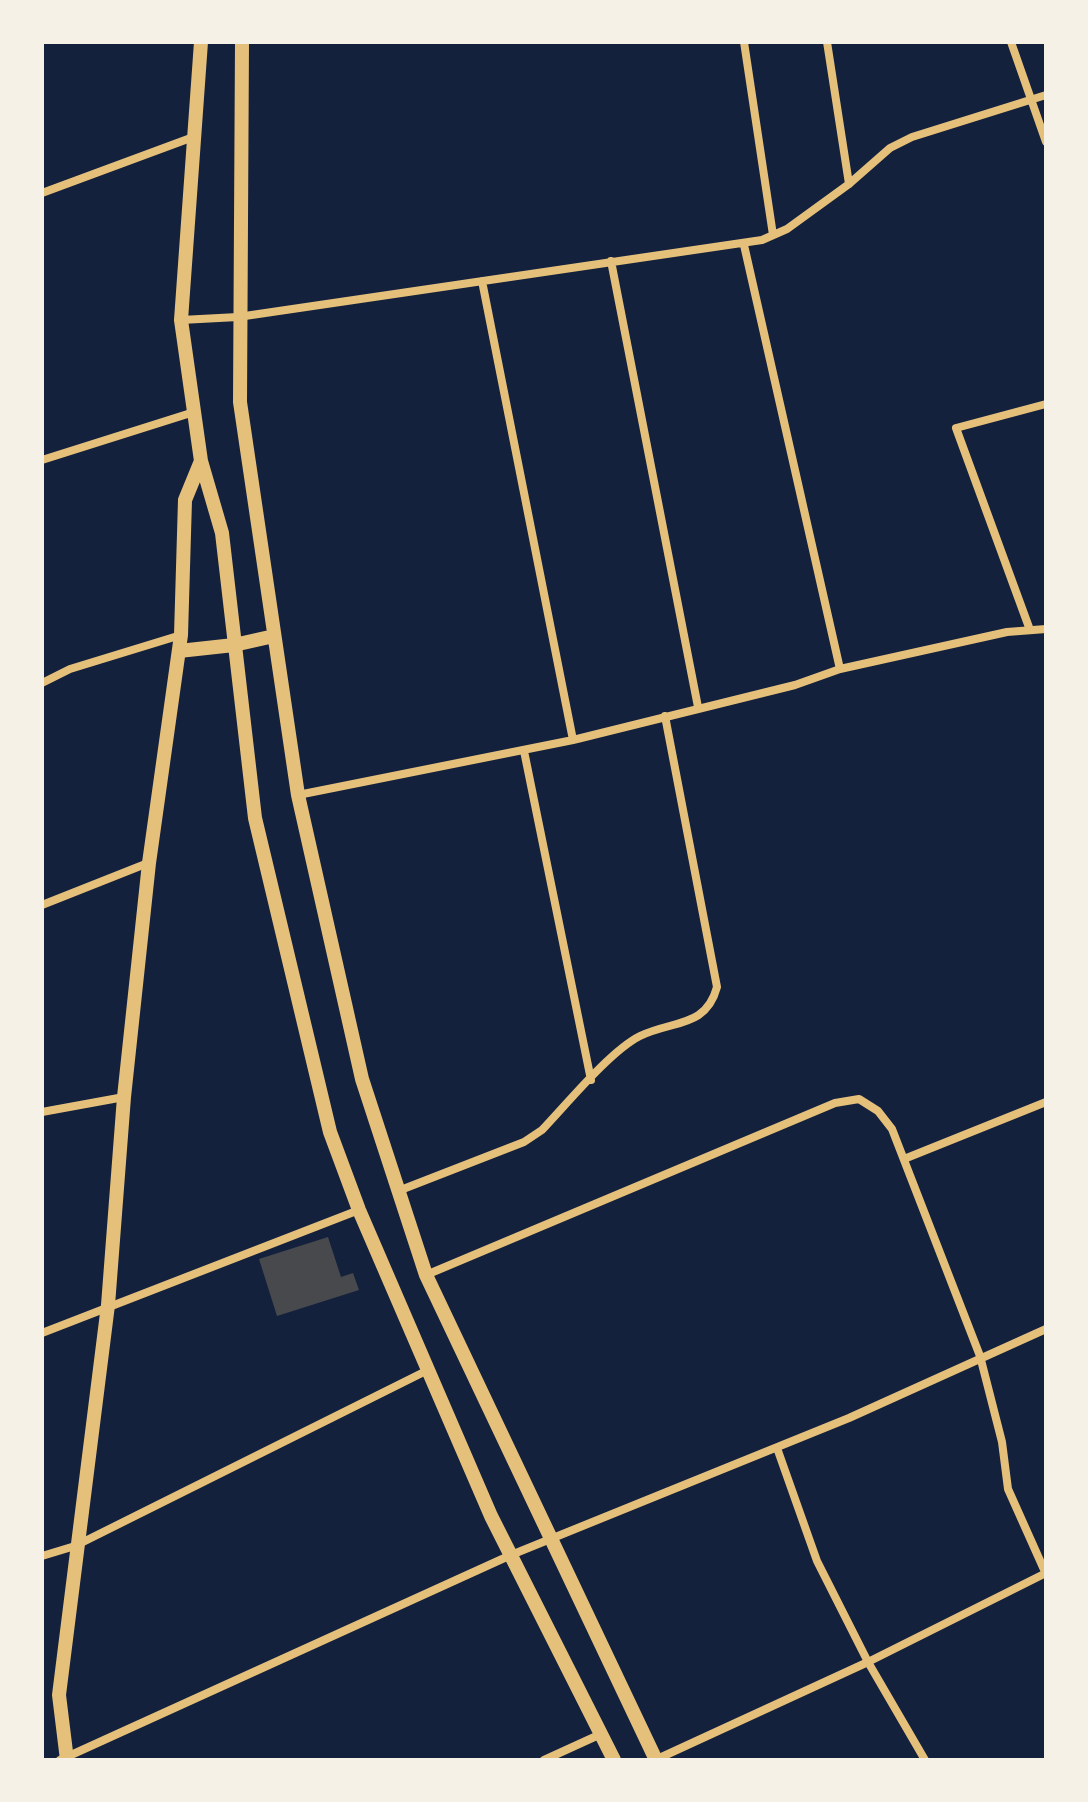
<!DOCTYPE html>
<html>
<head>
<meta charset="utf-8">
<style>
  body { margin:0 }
  #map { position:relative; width:1088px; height:1802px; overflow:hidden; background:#14213d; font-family:"Fira Sans Condensed",sans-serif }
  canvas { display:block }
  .frame { position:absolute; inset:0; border:44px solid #f6f1e7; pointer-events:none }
</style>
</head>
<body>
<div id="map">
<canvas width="1088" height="1802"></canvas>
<div class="frame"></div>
</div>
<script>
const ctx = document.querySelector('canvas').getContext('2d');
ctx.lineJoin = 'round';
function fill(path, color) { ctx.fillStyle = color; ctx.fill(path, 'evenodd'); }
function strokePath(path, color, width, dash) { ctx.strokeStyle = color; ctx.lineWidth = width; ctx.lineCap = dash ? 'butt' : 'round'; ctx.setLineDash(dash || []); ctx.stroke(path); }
const building = new Path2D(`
  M328,1237L341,1277L353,1273L359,1290L277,1316L259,1259Z`);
const minor = new Path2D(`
  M744,42L773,235
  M827,42L849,184
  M1011,42L1046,142
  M42,193L196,136
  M744,245L840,669
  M611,261L698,707
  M482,281L573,740
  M181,320L238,317L762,240L787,229L849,184L890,148L912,137L1046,95
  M42,460L194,412
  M1030,630L956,428L1046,404
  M42,683L70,669L181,635
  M524,751L591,1080
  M298,795L573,740L795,685L840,669L1007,632L1046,629
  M42,905L148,863
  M42,1112L124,1097
  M904,1159L1046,1102
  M398,1191L524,1142L542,1130C566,1105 610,1051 640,1036C673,1020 706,1028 717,987L665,716
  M426,1275L835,1103L859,1099L878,1111L892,1129L980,1356L1002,1442L1008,1489L1046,1574
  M42,1333L359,1210
  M777,1448L817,1561L868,1662L925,1760
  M42,1556L75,1546L428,1370
  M60,1760L511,1555L849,1418L1046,1329
  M544,1760L601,1734
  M655,1760L868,1662L1046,1573`);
const tertiary = new Path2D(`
  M201,42L181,320L201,461L222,533L255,818L330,1132L359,1210L491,1516L614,1760
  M242,42L240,402L298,795L362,1079L426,1275L656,1760
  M179,651L234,645L274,636
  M67,1760L59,1695L108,1305L124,1097L149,863L181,635L185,500L201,461`);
fill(building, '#48494c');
strokePath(minor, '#e5c07b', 8);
strokePath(tertiary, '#e5c07b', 14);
</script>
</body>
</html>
